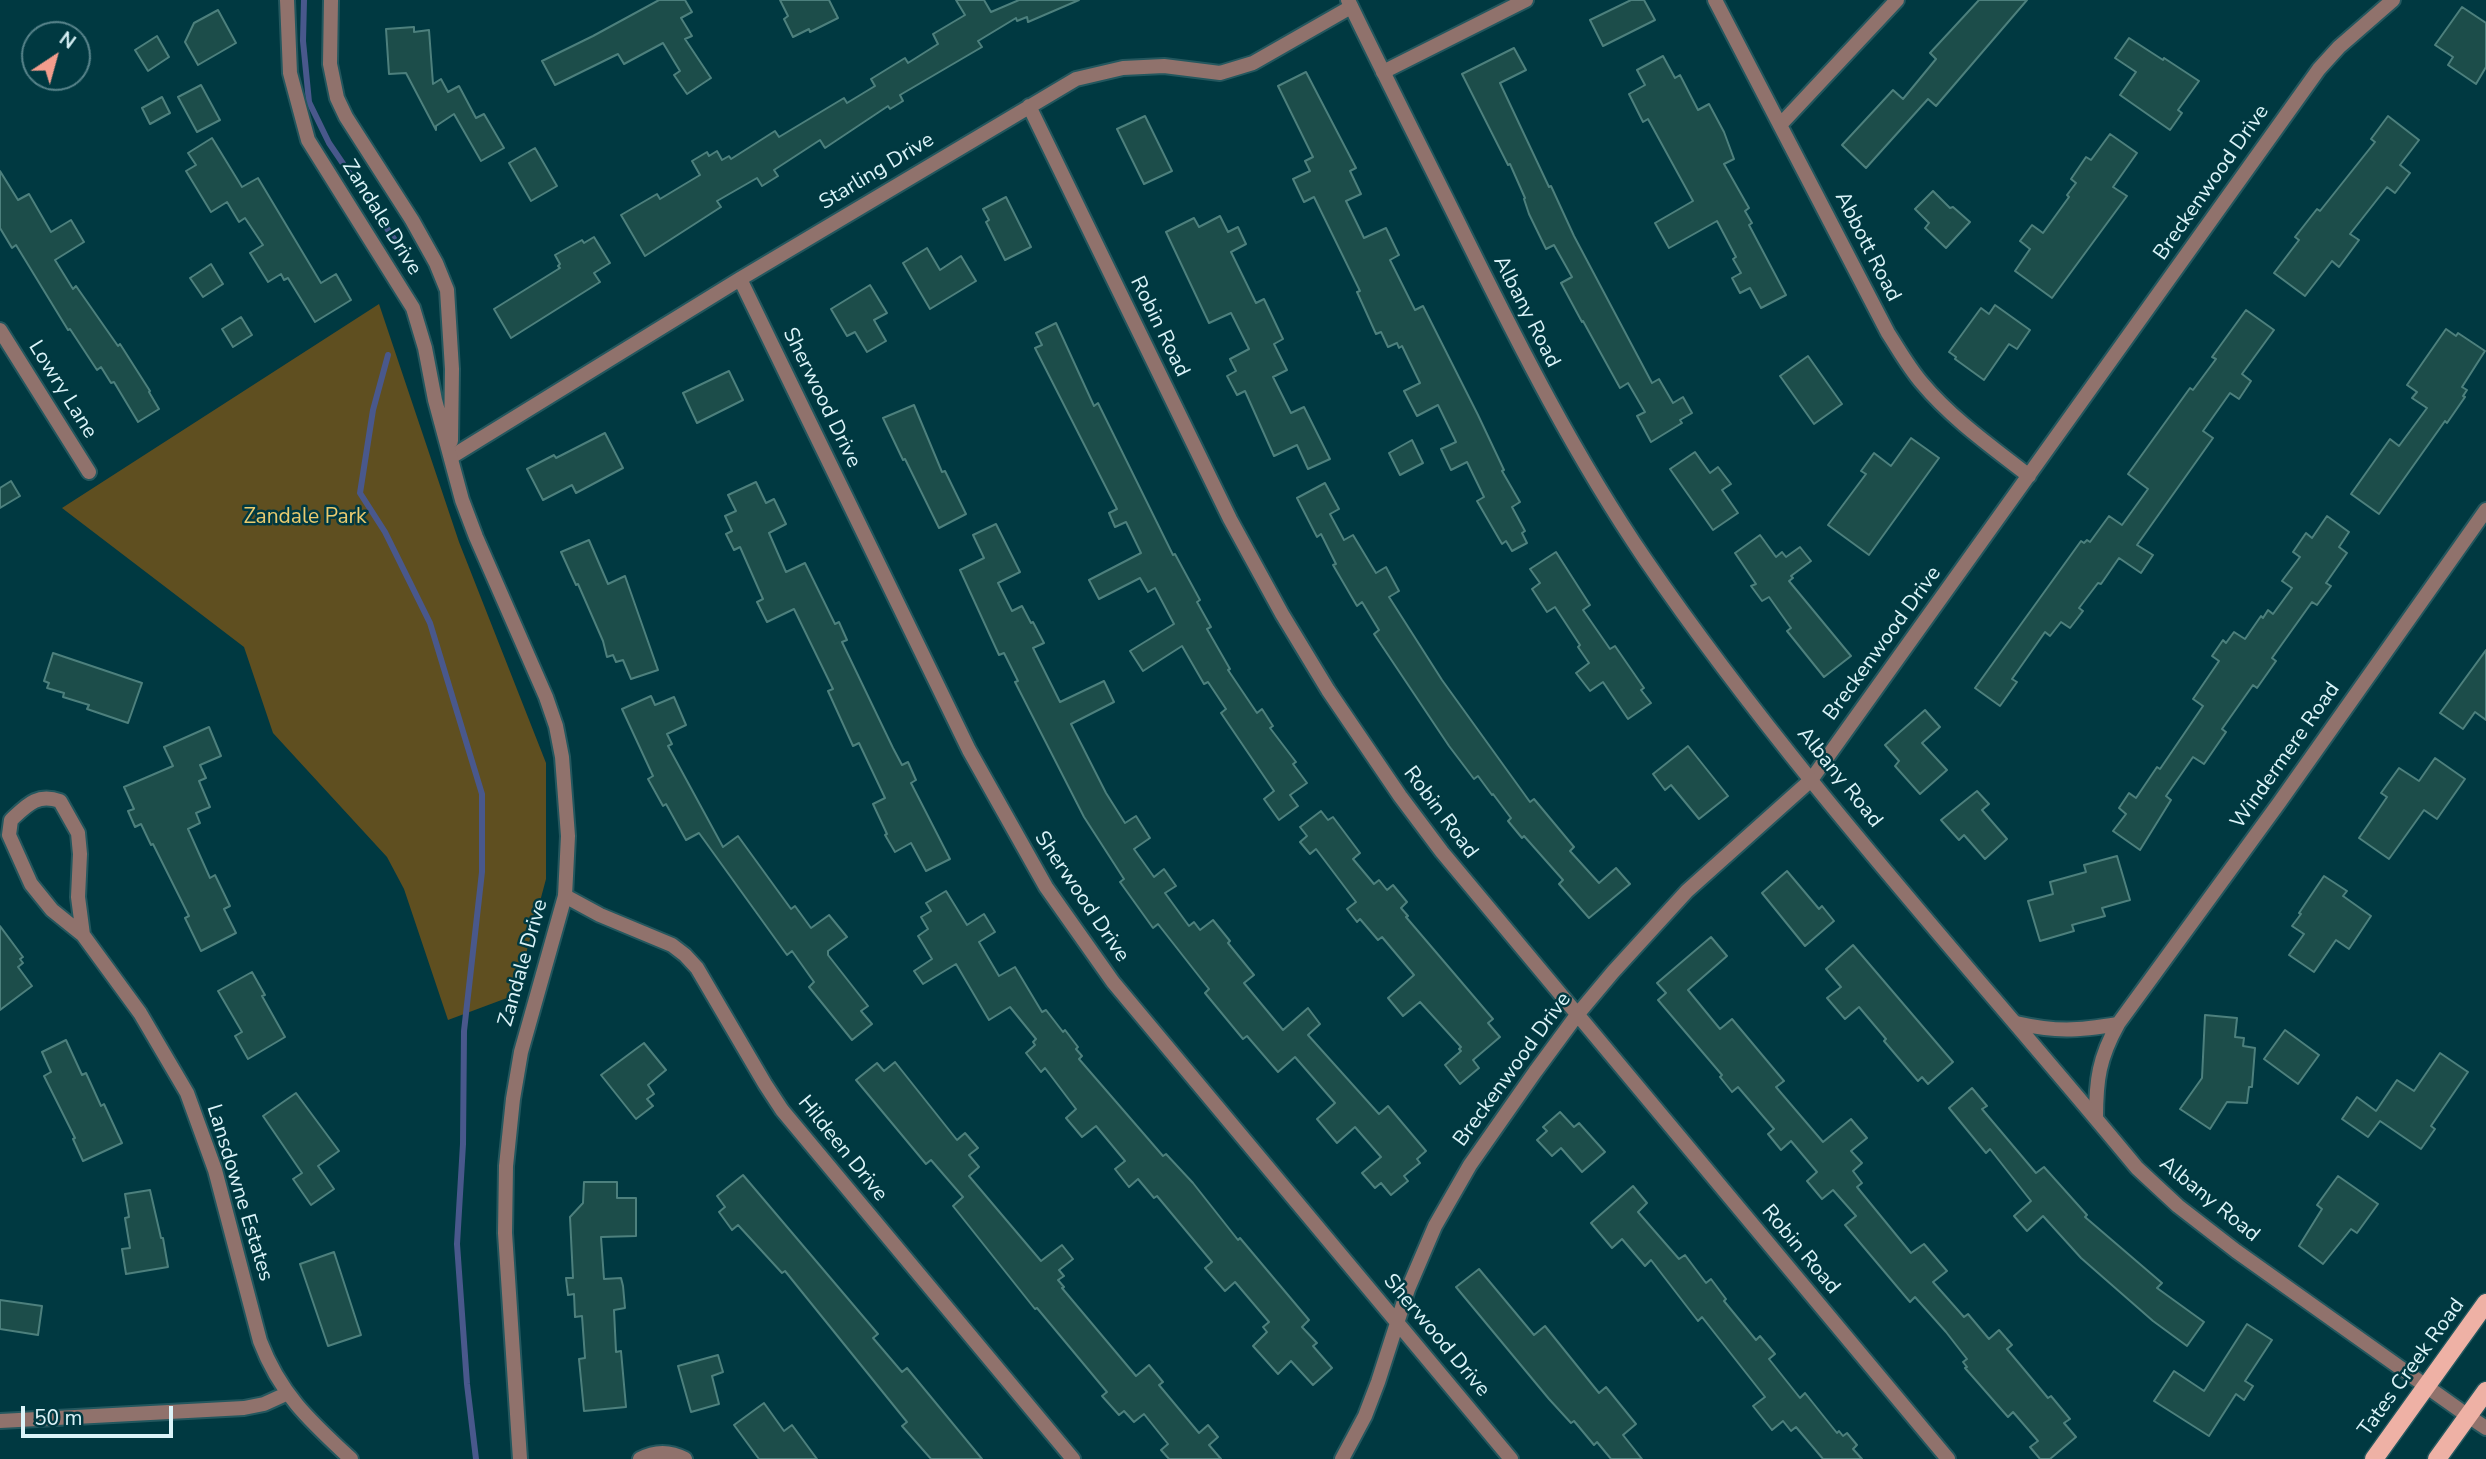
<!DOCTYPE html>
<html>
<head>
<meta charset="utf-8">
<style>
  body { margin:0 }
  #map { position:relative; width:2486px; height:1459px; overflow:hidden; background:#003941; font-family:"Nunito Sans",sans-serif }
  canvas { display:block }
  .north { position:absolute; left:21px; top:21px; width:70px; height:70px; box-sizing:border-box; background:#003941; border:2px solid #58848b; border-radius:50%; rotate:36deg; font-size:19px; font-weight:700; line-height:28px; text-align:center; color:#dbf4f9 }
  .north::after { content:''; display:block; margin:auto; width:24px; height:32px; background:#f49d8d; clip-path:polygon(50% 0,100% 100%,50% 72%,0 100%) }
  .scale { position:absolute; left:21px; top:1406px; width:152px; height:32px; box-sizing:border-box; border:4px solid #dbf4f9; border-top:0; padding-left:9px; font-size:21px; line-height:24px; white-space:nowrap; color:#dbf4f9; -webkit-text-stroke:5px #003941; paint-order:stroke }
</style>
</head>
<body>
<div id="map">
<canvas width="2486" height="1459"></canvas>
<div class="north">N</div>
<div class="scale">50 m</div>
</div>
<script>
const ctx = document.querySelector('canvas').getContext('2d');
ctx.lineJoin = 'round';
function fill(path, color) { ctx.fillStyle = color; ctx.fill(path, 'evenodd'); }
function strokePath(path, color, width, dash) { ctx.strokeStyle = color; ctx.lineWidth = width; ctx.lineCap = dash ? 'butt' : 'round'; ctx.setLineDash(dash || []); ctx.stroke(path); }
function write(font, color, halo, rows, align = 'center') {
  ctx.font = font + ' "Nunito Sans",sans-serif'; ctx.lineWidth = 5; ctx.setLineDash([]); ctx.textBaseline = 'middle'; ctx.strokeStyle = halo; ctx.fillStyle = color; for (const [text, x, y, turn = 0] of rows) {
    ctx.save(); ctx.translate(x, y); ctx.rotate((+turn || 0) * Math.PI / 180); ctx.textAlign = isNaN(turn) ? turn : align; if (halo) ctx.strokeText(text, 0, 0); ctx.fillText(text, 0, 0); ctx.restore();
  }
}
const green = new Path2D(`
  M379,304L459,542L546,763V879L515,995L448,1020L404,889L387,857L273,733L244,647L62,508Z`);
const stream = new Path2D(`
  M304,0L303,41L309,102L329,143L407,258
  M388,355L373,410L360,493L385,532L430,623L482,794V872L464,1031L463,1144L457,1244L467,1384L476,1459`);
const building = new Path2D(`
  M659,0H685L692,12L681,18L692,36L685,39L711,78L687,94L674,75L680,71L663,43L624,64L618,54L555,85L542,61L593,36Z
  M780,0H829L838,18L810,32L809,29L793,37L784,19L788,16Z
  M956,0H984L991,12L1019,0H1079L1028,22L1027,17L1017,21L1016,18L978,41L982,47L900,95L903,101L890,109L888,106L825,148L820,140L774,170L778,176L762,186L757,178L717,201L721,207L645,256L621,215L657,194L660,199L700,175L692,161L707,152L709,156L717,151L722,160L729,156L731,159L775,131L779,137L844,98L847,103L875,86L871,79L905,58L908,63L938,44L933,34L965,15Z
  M1631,0H1644L1655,20L1603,46L1590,20Z
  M1979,0H2027L1936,106L1928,99L1866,168L1842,145L1893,90L1903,99L1936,59L1930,53Z
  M2462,7L2486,23V67L2476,84L2448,65L2453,57L2435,45Z
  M218,10L236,43L198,65L185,42L194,23Z
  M414,27V32L429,30L433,84L441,79L448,92L459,86L476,118L484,114L504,148L481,161L454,114L436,126V130L406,73L389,74L386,29Z
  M157,36L169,57L148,71L135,50Z
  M2129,38L2163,60L2164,58L2199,81L2178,110L2182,113L2170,130L2120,95L2136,72L2115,58Z
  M1514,48L1526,70L1500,83L1549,187L1551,186L1574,236L1652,383L1659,379L1673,403L1683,397L1692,413L1680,420L1682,423L1651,442L1637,416L1645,412L1628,383L1620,388L1583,321L1582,322L1561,283L1572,277L1554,245L1546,249L1529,214L1524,199L1525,198L1510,164L1508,165L1462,74Z
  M1663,56L1675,78L1680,75L1698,110L1709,104L1724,132L1734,159L1724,164L1749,208L1745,211L1752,223L1749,225L1786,295L1761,308L1750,288L1740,293L1732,278L1741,273L1733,259L1736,257L1717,221L1669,248L1655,223L1693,201L1648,119L1643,122L1629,94L1645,85L1637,70Z
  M1306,72L1356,168L1350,171L1361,194L1346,201L1364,238L1386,228L1399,255L1390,260L1415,310L1423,306L1478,415L1504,470L1502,471L1520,502L1512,507L1525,531L1522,533L1527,543L1512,551L1506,541L1502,544L1477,501L1484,497L1467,462L1451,470L1441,449L1456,442L1438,405L1417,416L1404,391L1420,383L1402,346L1399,348L1397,343L1388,347L1381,332L1376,334L1357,292L1360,291L1314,197L1304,202L1293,179L1310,171L1305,161L1313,157L1278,86Z
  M201,85L220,120L197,132L178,97Z
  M162,97L170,113L150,124L142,108Z
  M1145,116L1172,171L1144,184L1117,129Z
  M2388,116L2419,140L2400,165L2410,173L2395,193L2387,187L2350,234L2359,240L2339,267L2332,261L2305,296L2274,273L2299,240L2295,237L2317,209L2320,211L2375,142L2371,139Z
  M2110,134L2137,153L2113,187L2127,196L2052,298L2015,271L2030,249L2020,241L2032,225L2043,233L2069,197L2067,195L2076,183L2071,179L2086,157L2091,160Z
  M212,138L242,187L258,178L321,283L336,274L351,300L315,322L288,278L284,280L281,274L268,282L250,253L263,245L245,218L239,222L227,202L211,212L186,171L196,165L188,153Z
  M535,148L557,186L531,201L509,163Z
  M0,171L18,200L29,194L51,232L71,220L84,242L55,260L73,289L76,286L118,346L120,344L150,391L149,392L159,409L138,422L114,382L111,383L101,367L97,370L70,329L68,330L16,245L12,248L0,228Z
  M1933,191L1950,208L1953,207L1970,222L1946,248L1925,228L1929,223L1915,209Z
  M1006,197L1031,247L1005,260L986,222L989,220L983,209Z
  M1220,216L1228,232L1238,227L1246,244L1231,252L1256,303L1264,299L1283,339L1274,344L1287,370L1273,377L1291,413L1304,407L1330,459L1308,469L1297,445L1274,456L1245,391L1237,395L1227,376L1236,371L1230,359L1249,349L1231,313L1209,323L1166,232L1194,218L1199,227Z
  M594,237L610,263L594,273L600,282L511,338L494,309L560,268L558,266L560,264L555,255L582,240L584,243Z
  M927,248L940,270L961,256L976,281L930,309L903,263Z
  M211,264L223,284L203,297L190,278Z
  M870,285L887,313L874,320L886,341L867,352L855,332L847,336L831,309Z
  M1995,305L2030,330L2017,349L2009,344L1984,380L1955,359L1956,357L1949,352L1981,308L1989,314Z
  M2246,310L2274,330L2242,374L2251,381L2239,399L2230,393L2203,431L2213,438L2137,545L2153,555L2141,573L2119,558L2101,584L2098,583L2079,608L2083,611L2070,628L2061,622L2050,636L2045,632L2012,679L2017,682L2000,706L1975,688L2081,541L2084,543L2087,540L2090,542L2109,516L2122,525L2148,489L2128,474L2190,388L2193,390L2216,359L2212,357Z
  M241,317L252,335L233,347L222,329Z
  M1056,323L1094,406L1098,403L1173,555L1175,554L1200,600L1197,602L1211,627L1207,629L1230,669L1228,670L1257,713L1262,709L1273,726L1270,728L1296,762L1293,764L1307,783L1290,795L1298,806L1279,820L1264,799L1274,791L1221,713L1226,709L1208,682L1204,684L1182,646L1143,671L1130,651L1174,624L1155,588L1148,592L1140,578L1099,599L1089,580L1141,553L1126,522L1115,527L1109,513L1117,509L1035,348L1042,345L1036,333Z
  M2446,329L2456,336L2458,333L2485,351L2462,387L2467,390L2463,396L2465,397L2447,423L2445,421L2379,514L2351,494L2390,439L2399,446L2427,408L2412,398L2417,392L2407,385Z
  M1808,356L1842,404L1814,424L1780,376Z
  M729,371L743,400L697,423L683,393Z
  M914,405L942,472L945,471L966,514L939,528L905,459L903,460L883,418Z
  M605,433L623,468L576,493L572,485L543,500L527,469L554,455L556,458Z
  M1911,438L1939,458L1869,555L1828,525L1866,474L1861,471L1874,453L1891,466Z
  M1412,440L1423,463L1400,475L1389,453Z
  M1695,452L1710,473L1718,467L1731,484L1722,490L1738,513L1713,530L1670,469Z
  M11,481L20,496L0,508V488Z
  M756,482L766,503L774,499L786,524L769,533L786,572L805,563L835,624L839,622L847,640L842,642L893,748L902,765L908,762L916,780L911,783L950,859L926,871L911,843L895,852L885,835L887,834L873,804L885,798L859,743L853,746L828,691L833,689L794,609L767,622L757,602L763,599L740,547L734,550L726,534L732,531L725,516L736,511L728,495Z
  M1325,483L1339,509L1330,514L1344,540L1353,535L1376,573L1386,567L1399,591L1389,597L1442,680L1530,802L1534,799L1574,847L1570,851L1599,883L1616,868L1630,884L1589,918L1559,884L1563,880L1524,836L1522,838L1508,821L1511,818L1493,794L1492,795L1478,776L1474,779L1449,746L1374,634L1379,630L1362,602L1357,606L1333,565L1336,564L1321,534L1317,537L1297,498Z
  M2327,516L2349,532L2339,547L2347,553L2326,583L2331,586L2317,605L2312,602L2272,658L2276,661L2257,688L2253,685L2222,729L2226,732L2204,764L2193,757L2166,796L2171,800L2140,850L2113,831L2126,814L2119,808L2129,793L2136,798L2157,767L2160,769L2203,706L2193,699L2219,661L2212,656L2223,640L2226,643L2234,632L2245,639L2261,616L2263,618L2268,610L2273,614L2292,588L2282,581L2300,557L2293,552L2306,533L2312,538Z
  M996,524L1020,572L998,583L1012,611L1022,606L1031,623L1033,622L1044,643L1033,648L1060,702L1104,681L1114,702L1071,724L1106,793L1125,823L1136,816L1150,838L1134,849L1154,877L1164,869L1176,886L1165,893L1189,926L1194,922L1200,930L1213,920L1230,941L1228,943L1254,975L1244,983L1283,1030L1308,1008L1320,1024L1308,1035L1379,1114L1388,1106L1426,1151L1417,1159L1420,1163L1404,1176L1408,1181L1391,1195L1381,1183L1375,1188L1362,1173L1381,1157L1355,1127L1337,1143L1317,1119L1335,1103L1295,1057L1278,1072L1247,1036L1243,1039L1205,993L1209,989L1158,924L1153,928L1120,882L1124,879L1084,817L1015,682L1018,681L1004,653L999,655L960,570L984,558L973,535Z
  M1760,535L1776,557L1782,552L1786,557L1800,547L1811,561L1791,576L1793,578L1789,581L1851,656L1824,677L1787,631L1791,628L1769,597L1762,601L1751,586L1756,584L1735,553Z
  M589,540L608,584L625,576L658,670L631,679L623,660L616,662L613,655L607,657L603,641L578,584L576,585L561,552Z
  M1556,552L1590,605L1583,610L1610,649L1615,646L1644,688L1641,690L1651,703L1628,719L1603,682L1590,691L1576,673L1589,663L1578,647L1580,645L1555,607L1547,612L1532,589L1540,583L1530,569Z
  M2486,650V720L2475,712L2463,729L2440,713Z
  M53,653L142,683L128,723L87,709L89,705L63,697L64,693L47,688L49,683L44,681Z
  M651,696L655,705L674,697L686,725L667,734L672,744L668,746L723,847L738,836L791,909L795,906L811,928L829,915L847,937L828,951V955L868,1006L861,1011L872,1024L852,1040L809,987L814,982L792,951L787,955L699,833L686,840L666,804L663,806L648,779L653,776L622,709Z
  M1925,710L1940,727L1922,743L1947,770L1920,794L1895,766L1899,761L1885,745Z
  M209,727L221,756L200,765L206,778L199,781L210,807L196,813L200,823L188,829L210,878L215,875L230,906L224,909L236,933L201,951L185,918L189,916L153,844L151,845L141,824L135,827L128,811L134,809L124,787L173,766L164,747Z
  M1688,746L1728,796L1699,819L1671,785L1665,790L1653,774Z
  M2435,758L2465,779L2437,819L2424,810L2389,859L2359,838L2387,797L2381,793L2399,768L2419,781Z
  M1977,791L1989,804L1982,810L2007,839L1985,859L1964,835L1959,840L1941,820Z
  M1321,811L1328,820L1333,817L1360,853L1353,859L1374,884L1379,880L1387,890L1393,885L1407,902L1401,908L1408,916L1406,917L1493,1019L1488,1023L1500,1037L1473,1060L1479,1068L1460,1084L1445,1065L1461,1051L1459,1049L1461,1047L1420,1002L1403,1016L1388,998L1414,975L1382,937L1378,940L1360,919L1357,922L1347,909L1356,902L1316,849L1310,854L1300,842L1307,836L1300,827Z
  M2117,856L2130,900L2102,908L2105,916L2072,925L2074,931L2040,941L2028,901L2053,894L2050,882L2086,872L2084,865Z
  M1787,871L1819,909L1822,906L1834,921L1805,946L1762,893Z
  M2324,876L2347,891L2343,896L2371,916L2349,949L2336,940L2314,972L2289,955L2304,934L2292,926L2301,914L2299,913Z
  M946,891L967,925L984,914L995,932L979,942L999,976L1015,967L1042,1012L1046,1010L1063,1032L1065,1030L1078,1047L1076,1049L1082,1056L1079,1059L1163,1156L1166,1154L1193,1183L1238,1240L1240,1238L1309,1320L1302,1327L1317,1343L1313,1346L1332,1368L1313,1385L1291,1361L1278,1374L1253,1346L1267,1332L1263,1327L1269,1322L1235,1282L1225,1291L1205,1268L1212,1262L1157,1196L1154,1198L1138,1179L1129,1187L1115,1169L1125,1161L1096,1126L1082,1137L1066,1118L1076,1109L1045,1068L1041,1072L1026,1053L1035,1045L1033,1042L1036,1039L1010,1007L989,1020L956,964L923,984L914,971L932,959L918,936L928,929L921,917L931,911L926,903Z
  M0,926L23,957L20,959L23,963L18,967L32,986L0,1010Z
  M1711,937L1727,956L1688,990L1720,1029L1732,1019L1784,1081L1776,1087L1823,1142L1851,1119L1867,1138L1851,1151L1862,1163L1853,1171L1862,1183L1857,1187L1911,1253L1924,1244L1947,1271L1933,1282L1964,1317L1968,1314L1989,1339L1999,1330L2012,1345L2007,1349L2048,1398L2051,1396L2070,1419L2064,1423L2076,1437L2050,1459H2040L2030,1447L2038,1441L2013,1412L2008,1417L1965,1368L1967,1367L1963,1362L1967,1359L1946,1332L1915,1297L1910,1302L1845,1225L1856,1216L1833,1190L1822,1199L1807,1181L1817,1172L1791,1141L1781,1150L1768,1134L1774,1129L1738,1087L1732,1092L1720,1077L1722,1075L1658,1000L1666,993L1657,983Z
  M1853,945L1953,1062L1928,1084L1922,1077L1918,1081L1884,1041L1886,1039L1859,1007L1845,1019L1827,998L1841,987L1826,969Z
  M252,972L265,995L262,996L285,1037L248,1059L235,1036L242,1032L218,991Z
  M2205,1015L2237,1018L2235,1037L2244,1038L2243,1046L2255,1048L2252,1087H2249L2247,1103L2227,1102L2210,1129L2180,1109L2202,1078Z
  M2285,1030L2319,1055L2298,1084L2264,1059Z
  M66,1040L82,1075L86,1073L101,1106L104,1104L122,1143L83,1161L73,1139L75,1138L44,1076L51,1072L42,1052Z
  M644,1043L666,1070L648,1085L654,1094L647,1099L653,1106L636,1119L601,1075Z
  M2440,1053L2468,1072L2431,1126L2435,1129L2421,1149L2380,1121L2368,1137L2342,1119L2357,1097L2376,1111L2397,1080L2414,1091Z
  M895,1062L957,1140L965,1133L978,1148L969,1155L979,1167L969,1176L1041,1261L1062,1245L1073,1259L1059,1270L1064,1276L1058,1280L1064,1287L1062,1288L1136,1376L1149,1365L1163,1382L1159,1385L1199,1433L1208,1425L1218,1437L1209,1445L1221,1459H1169L1161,1450L1168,1444L1144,1414L1134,1422L1124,1411L1119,1415L1102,1396L1107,1392L1037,1308L1035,1309L953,1206L963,1197L931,1160L926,1164L856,1080L877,1063L884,1071Z
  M1972,1088L1987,1106L1982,1109L2036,1173L2044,1167L2087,1215L2085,1217L2162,1283L2157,1288L2204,1322L2187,1346L2153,1321L2081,1258L2043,1216L2027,1231L2014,1216L2031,1201L1990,1149L1986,1153L1949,1108Z
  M296,1093L339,1151L318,1166L334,1189L311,1205L293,1179L302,1173L263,1116Z
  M1560,1112L1574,1127L1579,1123L1605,1152L1582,1172L1561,1148L1552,1156L1537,1140L1547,1131L1543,1127Z
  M743,1175L878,1334L873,1338L902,1372L907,1368L982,1459H931L902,1426L907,1422L785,1271L782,1273L738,1225L732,1230L719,1212L725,1207L717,1196Z
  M2338,1176L2378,1204L2357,1233L2351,1229L2323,1264L2299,1246L2322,1209L2317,1205Z
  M584,1182H617V1198H636V1236L601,1237L604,1279L621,1278L623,1286L625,1308L614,1310L616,1352L621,1351L626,1407L584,1411L579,1359L585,1358L582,1316L575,1317L574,1294L568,1295L566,1278H573L570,1217L583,1203Z
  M1633,1186L1647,1203L1638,1212L1679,1259L1685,1255L1706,1283L1711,1279L1726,1299L1724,1301L1756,1340L1760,1336L1775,1354L1769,1359L1800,1398L1805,1393L1837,1433L1839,1431L1843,1436L1847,1433L1857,1445L1853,1449L1862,1459H1823L1796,1427L1791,1431L1783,1421L1772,1430L1753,1406L1765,1397L1702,1317L1698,1321L1651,1260L1645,1266L1622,1239L1612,1248L1591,1223Z
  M150,1190L161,1238H163L168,1267L126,1274L122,1249L130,1248L125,1218L129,1217L125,1194Z
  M334,1252L361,1335L328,1346L300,1264Z
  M1479,1269L1534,1335L1545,1326L1599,1393L1606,1387L1636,1424L1623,1435L1642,1459H1611L1597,1442L1594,1445L1574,1421L1571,1423L1549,1399L1456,1287Z
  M0,1300L42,1306L38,1335L0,1329Z
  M2247,1324L2272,1340L2245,1381L2253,1386L2244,1400L2236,1394L2209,1436L2154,1401L2174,1371L2204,1391Z
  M718,1355L723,1372L712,1376L719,1404L691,1412L678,1366Z
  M764,1403L784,1431L792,1425L817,1459H759L734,1425Z`);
const minor = new Path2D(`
  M1715,0L1888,333C1899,350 1909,368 1922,383C1952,419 1992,447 2029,476
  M1383,72L1526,0
  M1029,106L1230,519L1282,614L1328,690L1400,796L1442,852L1948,1459
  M1780,125L1897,0
  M740,279L969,750L1046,887L1113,982L1511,1459
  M0,330L89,472
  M451,457L740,279L1076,79L1123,68L1164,66L1220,73L1253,63L1351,7
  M565,896L600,915L672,945L685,955L697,968L765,1084L782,1110L1073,1459
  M83,935L78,897L80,854L78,833L60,801C37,793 27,805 11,820L9,835L31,884L52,910L83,935L140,1013L187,1093L215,1170L260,1341C280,1394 310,1421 351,1459
  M2016,1023C2056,1032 2077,1031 2118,1024
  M2096,1118C2096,1080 2099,1058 2118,1024L2279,803L2486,510
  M2468,1416L2486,1428
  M0,1421L244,1408L264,1404L286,1394
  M640,1459C655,1451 670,1451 685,1459
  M1342,1459L1365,1416L1378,1382L1408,1289L1435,1226L1470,1165L1535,1072L1577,1015L1613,972L1687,891L1811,780L2319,69L2339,47L2393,0`);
const tertiary = new Path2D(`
  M287,0L290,73L308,140L413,308L425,348L435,400L462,500L476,537L546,697L556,726L562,757L568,836L565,896L521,1052L513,1099L506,1166L505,1233L520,1459
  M331,0L330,64L337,98L346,117L412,220L436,263L447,290L452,369L451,441
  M1348,0C1386,79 1426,157 1465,236C1520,347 1575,456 1645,559C1792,774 1971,967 2137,1168L2178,1206L2236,1251L2468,1416`);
const primary = new Path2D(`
  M2374,1459L2486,1303
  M2437,1459L2486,1391`);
const streetNames = [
  ["Starling Drive",877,172,-31],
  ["Breckenwood Drive",2212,183,-55],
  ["Zandale Drive",381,218,58],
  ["Abbott Road",1867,247,63],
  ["Albany Road",1526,312,63],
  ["Robin Road",1159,327,64],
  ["Lowry Lane",62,390,58],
  ["Sherwood Drive",821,398,64],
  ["Breckenwood Drive",1883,644,-54],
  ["Windermere Road",2286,756,-55],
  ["Albany Road",1839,778,51],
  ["Robin Road",1440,813,53],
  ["Sherwood Drive",1081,897,56],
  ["Zandale Drive",524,963,-74],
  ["Breckenwood Drive",1513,1070,-54],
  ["Hildeen Drive",842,1149,51],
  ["Lansdowne Estates",239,1193,73],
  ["Albany Road",2209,1200,39],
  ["Robin Road",1800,1250,50],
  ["Sherwood Drive",1436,1336,50],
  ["Tates Creek Road",2412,1368,-54]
];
const parkNames = [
  ["Zandale Park",305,518]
];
fill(green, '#5f4f20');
strokePath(stream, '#49588c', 6);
fill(building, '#1c4d4a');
strokePath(building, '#4d807d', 2);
strokePath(minor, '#23575e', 18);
strokePath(tertiary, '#23575e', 18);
strokePath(primary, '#23575e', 21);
strokePath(minor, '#90726c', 14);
strokePath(tertiary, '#90726c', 14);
strokePath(primary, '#eeb1a5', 18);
write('21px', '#dbf4f9', '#003941', streetNames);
write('21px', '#eacb6f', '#003941', parkNames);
</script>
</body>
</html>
